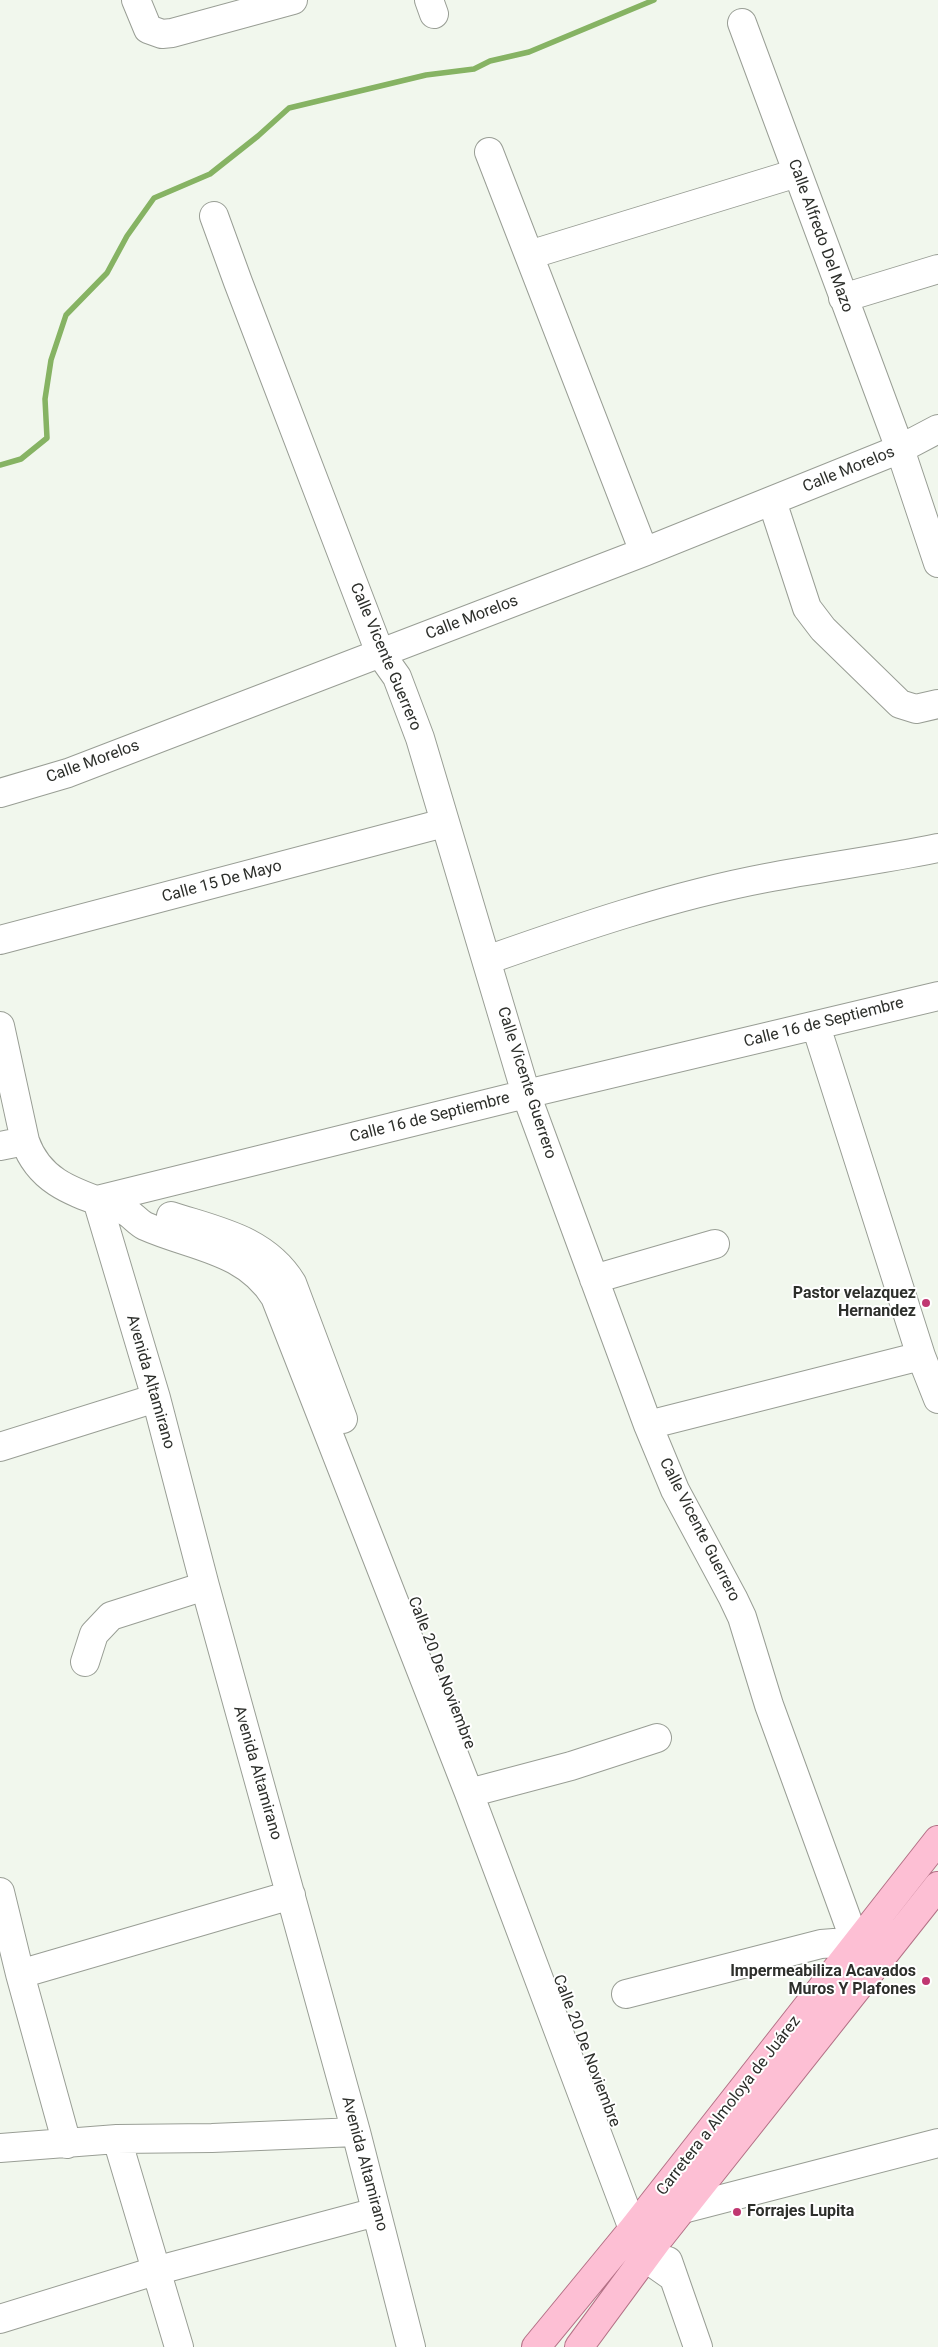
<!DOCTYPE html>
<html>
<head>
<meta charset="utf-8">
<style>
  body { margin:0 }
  canvas { display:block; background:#f1f7ed }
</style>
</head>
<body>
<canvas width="938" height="2347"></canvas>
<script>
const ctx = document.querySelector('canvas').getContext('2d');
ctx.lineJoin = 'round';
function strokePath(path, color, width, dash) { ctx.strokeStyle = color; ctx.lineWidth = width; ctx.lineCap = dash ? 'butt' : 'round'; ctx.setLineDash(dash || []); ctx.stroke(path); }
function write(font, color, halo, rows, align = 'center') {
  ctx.font = font + ' Roboto,sans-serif'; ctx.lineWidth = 4; ctx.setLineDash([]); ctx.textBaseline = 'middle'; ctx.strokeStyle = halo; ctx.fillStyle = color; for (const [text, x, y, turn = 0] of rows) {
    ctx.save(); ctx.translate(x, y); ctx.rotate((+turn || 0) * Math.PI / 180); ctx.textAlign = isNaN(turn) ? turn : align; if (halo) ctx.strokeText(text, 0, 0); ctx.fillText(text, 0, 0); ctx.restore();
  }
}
const stream = new Path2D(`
  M0,465L21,459L47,438L45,399L51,360L66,315L107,273L127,236L154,198L210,174L258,136L289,108L426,75L474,69L490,61L529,52L654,0`);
const minor = new Path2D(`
  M136,0L148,29L162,34L172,33L293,0
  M429,0L434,14
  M742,23L900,449L938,563
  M489,152L644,552
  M214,216L238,282L380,653L397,677L420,738L526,1094L648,1425L675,1490L733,1598L742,1617L769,1705L856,1944
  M529,255L797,173
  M843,298L938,269
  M772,501L807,608L823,629L900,704L916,709L938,704
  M0,793L68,773L644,552L900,449L938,429
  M0,940L444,823
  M487,960C578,928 671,896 766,878C823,867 881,860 938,848
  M0,1026L25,1141C41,1187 82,1194 123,1210C131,1213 137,1222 145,1226C192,1247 245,1249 275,1297L469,1793L633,2229L646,2258L673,2277
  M816,1026L921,1356L938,1399
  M0,1146L25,1141
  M171,1216C217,1231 265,1239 292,1283L343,1419
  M594,1279L715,1244
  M648,1425L921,1356
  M0,1447L156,1398
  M85,1662L94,1634L111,1616L205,1586
  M469,1793L571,1766L657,1738
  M0,1892L20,1974L67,2144
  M20,1974L291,1895
  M626,1994L821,1944L834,1943L838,1945L844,1959
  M117,2139L179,2347
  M0,2148L117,2139L212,2138L356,2132
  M683,2209L938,2143
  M668,2261L698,2347
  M0,2319L155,2271L376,2212
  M411,2347L356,2132L205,1586L156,1398L97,1200L526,1094L938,996`);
const major = new Path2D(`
  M536,2347L633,2229L938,1840
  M579,2347L660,2237L938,1886`);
const markers = [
  [926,1303,5,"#c03771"],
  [926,1981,5,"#c03771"],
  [737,2212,5,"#c03771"]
];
const streetNames = [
  ["Calle Alfredo Del Mazo",820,236,70],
  ["Calle Morelos",849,470,-22],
  ["Calle Morelos",472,618,-21],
  ["Calle Vicente Guerrero",385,657,67],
  ["Calle Morelos",93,762,-20],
  ["Calle 15 De Mayo",222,882,-15],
  ["Calle 16 de Septiembre",824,1023,-14],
  ["Calle Vicente Guerrero",526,1083,72],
  ["Calle 16 de Septiembre",430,1118,-14],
  ["Avenida Altamirano",150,1382,74],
  ["Calle Vicente Guerrero",699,1530,63],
  ["Calle 20 De Noviembre",441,1673,69],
  ["Avenida Altamirano",257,1773,74],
  ["Calle 20 De Noviembre",586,2051,69],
  ["Carretera a Almoloya de Juárez",729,2106,-52],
  ["Avenida Altamirano",364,2164,75]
];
const poiNames = [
  ["Pastor velazquez",916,1294],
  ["Hernandez",916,1312],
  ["Impermeabiliza Acavados",916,1972],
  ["Muros Y Plafones",916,1990],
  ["Forrajes Lupita",747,2212,"left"]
];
strokePath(stream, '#86b363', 5.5);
strokePath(minor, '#999e95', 30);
strokePath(major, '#b37186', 30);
strokePath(minor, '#fff', 28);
strokePath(major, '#fdbfd4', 28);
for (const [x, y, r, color] of markers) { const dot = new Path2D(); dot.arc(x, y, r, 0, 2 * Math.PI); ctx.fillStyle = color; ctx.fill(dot); strokePath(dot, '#fff', 2); }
write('16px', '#2d2f2b', '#fff', streetNames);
write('bold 16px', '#2d2f2b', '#fff', poiNames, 'right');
</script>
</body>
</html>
